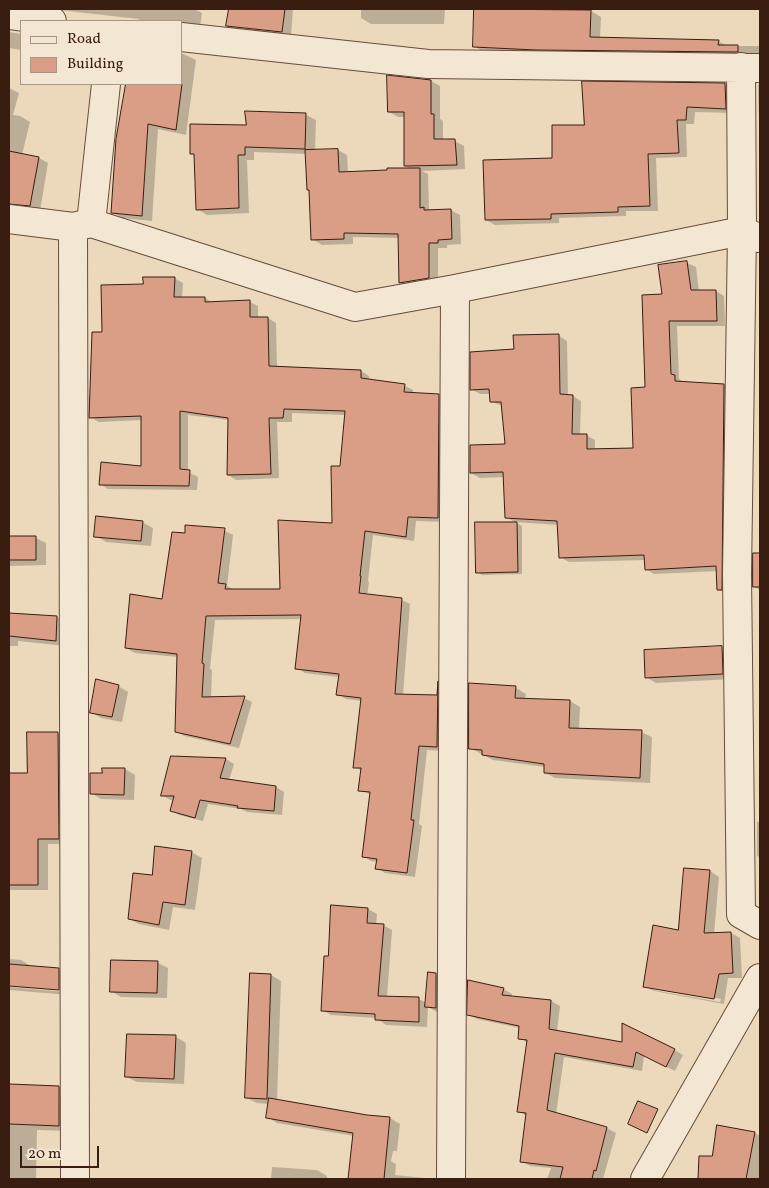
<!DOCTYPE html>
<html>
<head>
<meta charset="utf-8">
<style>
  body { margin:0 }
  #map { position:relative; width:769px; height:1188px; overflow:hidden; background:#ecd9bc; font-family:Vollkorn,serif }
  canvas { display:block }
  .frame { position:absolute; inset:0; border:10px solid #391d10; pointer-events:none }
  .legend { position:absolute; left:20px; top:20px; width:162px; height:65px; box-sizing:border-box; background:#f3e6d3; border:1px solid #a99685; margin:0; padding:6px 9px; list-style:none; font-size:15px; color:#391d10 }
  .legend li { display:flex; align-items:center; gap:10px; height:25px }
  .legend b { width:25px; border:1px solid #a99685 }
  .scale { position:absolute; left:20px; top:1146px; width:79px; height:22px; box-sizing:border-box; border:2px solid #391d10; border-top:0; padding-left:6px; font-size:15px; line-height:18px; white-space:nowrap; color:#391d10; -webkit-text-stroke:4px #f3e6d3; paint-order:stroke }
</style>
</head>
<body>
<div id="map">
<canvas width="769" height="1188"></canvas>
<div class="frame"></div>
<ul class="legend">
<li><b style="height:6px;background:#f3e6d3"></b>Road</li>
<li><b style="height:14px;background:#da9e86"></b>Building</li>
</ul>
<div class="scale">20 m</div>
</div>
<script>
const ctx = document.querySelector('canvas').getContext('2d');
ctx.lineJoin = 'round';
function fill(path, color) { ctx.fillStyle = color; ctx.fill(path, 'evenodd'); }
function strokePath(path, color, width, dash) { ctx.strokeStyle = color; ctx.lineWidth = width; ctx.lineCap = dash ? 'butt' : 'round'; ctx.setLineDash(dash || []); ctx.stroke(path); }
const shadow = new Path2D(`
  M49,9H194L202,13L200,27L181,31V21H138L139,19Z
  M230,9H293L291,36L236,30L227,26Z
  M361,9H445L444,24H371L361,18Z
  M475,9H534V11H591L601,17L600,38L718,41L727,46H760V57L484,52L474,46Z
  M9,32L21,34V50L9,48Z
  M181,53L196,60L186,135L158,129L152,221L122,218L112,212L117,138L127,84H181Z
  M431,81L440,86V119L443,121V140L455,141L464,146L465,169L422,171L428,174L429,211L451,210L460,215L461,244L447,245V248H438V283L409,288L400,283V238L353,237V244L322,245L312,239L311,191L308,190L307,154L254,152V160H247L249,213L207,215L197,209L196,156L191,153L247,126V113L306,115L316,120L315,151L338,150L347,155L348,173L411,169L405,166L406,117H398L389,112Z
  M583,83L725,84L734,89V113L695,112L694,124H686L687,157L656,158L658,211H626V216L559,218V223L495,225L486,220L553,159L585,126Z
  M760,84V156L758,85Z
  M9,88L19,93L13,115L20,116L30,122L22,155L39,158L48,163L40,211L9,207Z
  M687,263L696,267L699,292L716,291L724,296L725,326H677L679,379L683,382L724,385L732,390L727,594L718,589V571L654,574L646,569L645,560L569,562L560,557L559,525L515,522L522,526V574L482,575L477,572L516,523L506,517L504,477L480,478L471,473L506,445L503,406L492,402L491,394H480L471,389L515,350L559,336L567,341L568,396H573L581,401L580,435H586L595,440V450L635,449L663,295Z
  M174,278L183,283L182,298H205L213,303L250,302L258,306V318H268L276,323L277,368L361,371L369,376V380L405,386L413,390V394L439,396L447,401L446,522L416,521L414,541L373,535L368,581L369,582L367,596L402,600L410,604L403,695L439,696V683L446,687L445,751L427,750L419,824L422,826L415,877L385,873L377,868L378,862L371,861L363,856L371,795L360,790L362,771L355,767L362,701L346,699L337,694L339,677L305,673L297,668L302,619L215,620L210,669L212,670L211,698H244L252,702L239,748L184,736L176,731L178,657L135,653L126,648L163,600L186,534L224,530L233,535L227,586L234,590H281L333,524L341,467L346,415L292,413V422H277L279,478L236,480L228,475L229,420L188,415V472L198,477L197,490L108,489L100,484L142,467L143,420L99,422L90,417L103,333L144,285Z
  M142,522L153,528L151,546L106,542L96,536Z
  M9,538H36L46,543V565L9,566Z
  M754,555H760V590L754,587Z
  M9,615L57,617L67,623L66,646L18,641V646H9Z
  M722,648L732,653V679L656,683L646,677Z
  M118,686L128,692L122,722L101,718L91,712Z
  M516,688L526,694L525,699L570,701L580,707L579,729L641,732L652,737L650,783L555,778L545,773V767L493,760L470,748Z
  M29,733L58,734L68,739V844H48V890H9V774H28Z
  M172,757L226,759L234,764L229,780L276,787L284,792L282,815L247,812L241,809L208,804L203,821L179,815L171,810L174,800H170L162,795Z
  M125,769L135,775L134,800L101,799L91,793L103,774Z
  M757,822H760V857L757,856Z
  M191,852L202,858L195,910L173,907L169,930L139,924L129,919L153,876Z
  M710,871L719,877L714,934L731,933L740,938L742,978H728L724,1004L654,991L644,986L679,932ZM653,987L721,999L720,1002L653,990Z
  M368,909L377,914L376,925H383L392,930L387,997L419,999L427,1003L436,975L446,981V1013L437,1012L428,1007L427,1027L386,1025L376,1018L331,1015L322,1010L329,958Z
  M9,959L21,960L31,966L59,970L69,975V995L9,990V987L65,992V989L9,985Z
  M158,963L168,968L167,998L121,997L111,991Z
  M271,975L281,981L277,1101L367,1116L390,1118L400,1124L397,1151H393L391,1161L396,1164L395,1175L434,1179H350L354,1136L277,1123L267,1117L269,1104L257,1103L247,1098Z
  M503,989L512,994L511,997L551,1001L560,1006L557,1032L623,1044L674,1050L683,1055L675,1071L644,1056L642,1071L564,1057L556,1114L607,1128L616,1133L603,1179H547L551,1168L530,1166L521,1161L526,1116L519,1111L528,1043L520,1038V1028L477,1019L469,1014Z
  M176,1037L186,1043L184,1084L137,1082L127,1077Z
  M10,1086L59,1087L68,1093V1131L37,1130L36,1179H9Z
  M755,1133L760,1136L759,1169H760V1179H700V1158L713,1157Z
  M272,1167L317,1170L327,1176V1179H271Z`);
const building = new Path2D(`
  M229,9H285L282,32L226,26Z
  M474,9L591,10L590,37L719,40L718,45H738V52L536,50L473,47Z
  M387,75L431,80V114H434V139H455L457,165L404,166V112H388Z
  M582,81L725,83L726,109L687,107L686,120H677L679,153L648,154L650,206L618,207V212L551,214V219L485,220L483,160L552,158V125H584Z
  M126,84H182L176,130L148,124L142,216L111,213L116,139Z
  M245,111L306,113L305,149L245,147V155H238L239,208L196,210L194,154H190V124L246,125Z
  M338,149L339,172L387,170V168H420V208L424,207V210L451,209L452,239L438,240V243H429V278L399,283L398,234L344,233V239L311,240L309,190H307L305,150Z
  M9,151L39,157L30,206L9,204Z
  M687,261L691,290H716L717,321H669L671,374L675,375V381L724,384L722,590H717L716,566L645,570L644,555L559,558L557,521L505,518L503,472L470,473V445L505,444L501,402H490L489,389L470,390V352L514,349L513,335L559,334L560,394L573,395L572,434H587V449L633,448L631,388L645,387L642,295L662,294L658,265Z
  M143,277H175L174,297H205V302L250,300V317H268L269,366L361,370V378L405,384L404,392L439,394L438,518L408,517L406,537L365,531L360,576H361L359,593L402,598L395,694L437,695L438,681L437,747L419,746L411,820H414L407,873L375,869L377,859L362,857L370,792L358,791L361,768H353L361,698L336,695L339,674L295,669L301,615L206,616L202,663L204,664L202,697L245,696L230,744L175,732L177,654L125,648L130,594L162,599L172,532L185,533V525L225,528L218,583L226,584L225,589H280L278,520L332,523L331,466H340L345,411L284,409L283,418H269L271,474L227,475L228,418L180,411V469L190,470L189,486L99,485L101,462L141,466V416L89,418L92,332H102L101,285L143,284Z
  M96,516L143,521L141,541L94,537Z
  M475,522H517L518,572L476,573Z
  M9,536H36V560H9Z
  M753,553H760V587H753Z
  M9,613L57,616L56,641L9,636Z
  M722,646L723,674L645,678L644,650Z
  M96,679L119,685L112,717L90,713Z
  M469,683L516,686L515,698L570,700L569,728L642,730L640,778L544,773V764L482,755V750L469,749Z
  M27,732H58L59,839H38V885H9V773H27Z
  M171,756L226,758L220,778L276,786L274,811L237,808L238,806L200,800L195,818L170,811L174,796H161Z
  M102,768H125L124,795L90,794V773H102Z
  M155,846L192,851L185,905L163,902L159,925L128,919L133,873L152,875Z
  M684,868L710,870L704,933L731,932L733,973L719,974L714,999L643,987L653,925L678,930Z
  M331,905L368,908L367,923L384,924L378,996L419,997V1022L375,1020V1014L321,1011L324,956H328Z
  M111,960L158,961L157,993L110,992Z
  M9,964L59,968V990L9,986Z
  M428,972L436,973V1008L425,1007Z
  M250,973L271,974L267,1099L245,1098Z
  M468,980L504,988L502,995L551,1000L549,1029L622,1042V1023L675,1049L666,1067L636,1052L633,1067L555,1053L547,1110L607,1127L596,1171L594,1170L592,1179H560L563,1167L520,1162L526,1113L517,1112L527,1040L518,1039L519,1026L467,1015Z
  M127,1034L176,1035L174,1079L125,1077Z
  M9,1084L59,1086V1126L9,1124Z
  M269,1098L367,1115L390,1117L384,1179H348L353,1133L266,1118Z
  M638,1101L658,1109L647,1133L628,1124Z
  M717,1125L755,1132L746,1179H698L699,1156H712Z`);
const minor = new Path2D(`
  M9,15L52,21
  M181,37L428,64L760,68
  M741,67L742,231L737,574L741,914L760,925
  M9,219L73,227
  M91,223L355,307L455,289L451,1179
  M455,289L742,231L759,238
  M75,1179L73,227L91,223L106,84
  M645,1179L760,978`);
fill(shadow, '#0003');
fill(building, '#da9e86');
strokePath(building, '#391d10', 1);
strokePath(minor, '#664c3b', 30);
strokePath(minor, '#f3e6d3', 28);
</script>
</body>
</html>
